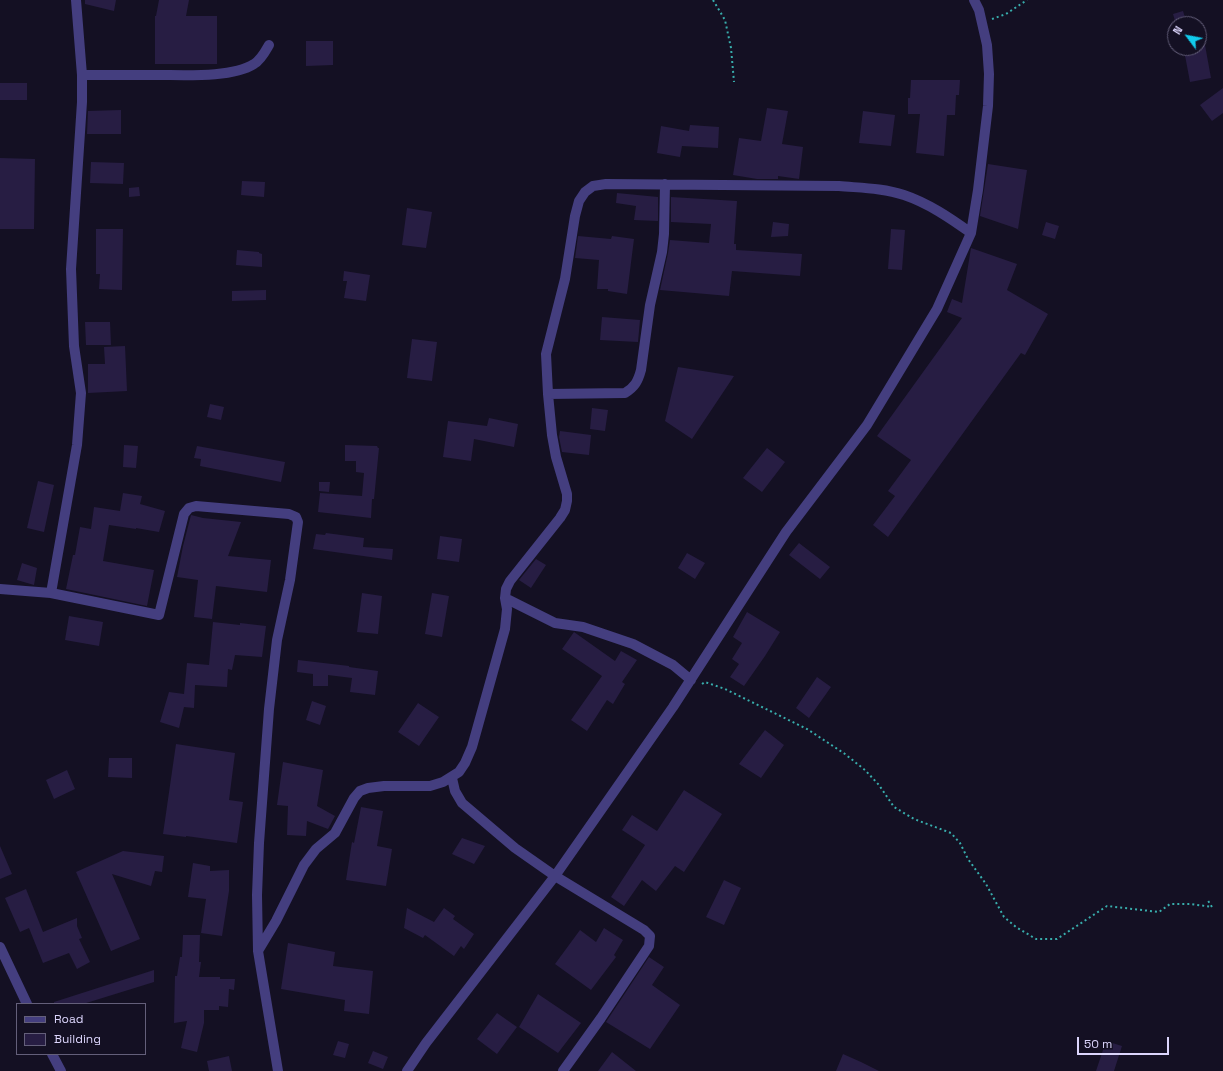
<!DOCTYPE html>
<html>
<head>
<meta charset="utf-8">
<style>
  body { margin:0 }
  #map { position:relative; width:1223px; height:1071px; overflow:hidden; background:#141023; font-family:"Space Grotesk",sans-serif }
  canvas { display:block }
  .legend { position:absolute; left:16px; top:1003px; width:130px; height:52px; box-sizing:border-box; background:#141023; border:1px solid #645f7a; margin:0; padding:5px 7px; list-style:none; font-size:12px; color:#dcd5fc }
  .legend li { display:flex; align-items:center; gap:8px; height:20px }
  .legend b { width:20px; border:1px solid #645f7a }
  .north { position:absolute; left:1167px; top:16px; width:40px; height:40px; box-sizing:border-box; background:#141023; border:1px solid #645f7a; border-radius:50%; rotate:302deg; font-size:11px; font-weight:700; line-height:16px; text-align:center; color:#dcd5fc }
  .north::after { content:''; display:block; margin:auto; width:14px; height:18px; background:#11cbec; clip-path:polygon(50% 0,100% 100%,50% 72%,0 100%) }
  .scale { position:absolute; left:1077px; top:1037px; width:92px; height:18px; box-sizing:border-box; border:2px solid #dcd5fc; border-top:0; padding-left:5px; font-size:12px; line-height:14px; white-space:nowrap; color:#dcd5fc; -webkit-text-stroke:3px #141023; paint-order:stroke }
</style>
</head>
<body>
<div id="map">
<canvas width="1223" height="1071"></canvas>
<ul class="legend">
<li><b style="height:5px;background:#443e7f"></b>Road</li>
<li><b style="height:11px;background:#271d43"></b>Building</li>
</ul>
<div class="north">N</div>
<div class="scale">50 m</div>
</div>
<script>
const ctx = document.querySelector('canvas').getContext('2d');
ctx.lineJoin = 'round';
function fill(path, color) { ctx.fillStyle = color; ctx.fill(path, 'evenodd'); }
function strokePath(path, color, width, dash) { ctx.strokeStyle = color; ctx.lineWidth = width; ctx.lineCap = dash ? 'butt' : 'round'; ctx.setLineDash(dash || []); ctx.stroke(path); }
const building = new Path2D(`
  M85,0H116L114,11L85,4Z
  M159,0H189L186,16H217V64H155V16H156Z
  M1183,11L1187,24H1176L1173,14Z
  M306,41H333V65L306,66Z
  M1205,45L1211,78L1190,82L1184,50L1199,48V47Z
  M911,80H960L959,95H956L955,115H947L944,156L916,153L920,114H908V98H910Z
  M0,83H27V100H0Z
  M1223,88V113L1212,121L1200,105Z
  M767,108L788,111L782,144L803,147L799,179L778,176V179H757L733,175L739,138L761,141Z
  M121,110V134H87L88,111Z
  M863,111L895,115L891,146L859,143Z
  M690,125L719,127L718,148L682,146L680,157L657,153L661,126L689,131Z
  M0,158L35,159L34,229H0Z
  M91,162L124,163L123,184L90,183Z
  M988,164L1027,170L1018,229L980,216Z
  M242,181L265,182L264,197L241,195Z
  M139,187L140,196L129,197V188Z
  M617,193L658,197V221L634,220L636,206L616,203Z
  M671,197L737,201L734,244H736V250L802,254L800,276L732,271L729,296L660,290L668,253L670,240L709,243L711,224L671,222Z
  M407,208L432,212L426,248L402,245Z
  M773,222L789,224L788,236L771,237Z
  M1046,222L1059,226L1055,239L1042,235Z
  M96,229H123L122,290L99,289L100,274H96Z
  M891,229L905,230L902,270L888,269Z
  M578,236L611,239L612,236L634,239L627,294L608,291V289H597L599,260L575,258Z
  M971,248L1017,264L1007,290L1048,314L1025,355L1021,353L888,537L873,525L895,496L888,491L911,460L877,436L962,318L947,312L952,299L962,303Z
  M237,250L259,252V253L262,254V267L236,265Z
  M344,271L370,275L366,301L344,298L347,281H343Z
  M266,290V300L232,301V291Z
  M602,317L640,320L638,342L600,340Z
  M85,322H110L111,345H86Z
  M412,339L437,342L432,381L407,378Z
  M125,346L127,391L88,393V364H105L104,347Z
  M678,367L734,376L692,439L665,421Z
  M210,404L224,407L221,420L207,417Z
  M592,408L608,410L605,431L590,429Z
  M489,418L518,424L514,447L474,439L471,461L443,457L448,421L487,426Z
  M560,431L591,435L589,455L562,452L559,437Z
  M124,445L138,446L136,468L123,467Z
  M345,445L377,446L378,448H379L374,499H372L371,518L318,512L320,493L362,496L364,473L356,472V461H345Z
  M197,446L285,462L281,482L200,466L201,459L194,458Z
  M767,448L785,462L762,492L743,478Z
  M38,481L54,485L44,532L27,528Z
  M319,482H330L329,492L319,491Z
  M123,493L142,496L140,504L165,511L159,532L136,528V529L109,525L103,561L154,570L147,606L66,589L73,555H75L80,527L91,529L94,507L120,511Z
  M191,515L203,518L241,522L228,556L271,560L267,592L216,586L212,619L194,617L198,580L177,577L183,546Z
  M326,533L364,538L363,547L393,549L392,560L313,549L316,534L325,535Z
  M440,536L462,539L459,562L437,559Z
  M799,543L830,567L820,579L789,555Z
  M687,553L705,563L695,579L678,568Z
  M536,559L546,565L531,588L519,580Z
  M22,563L37,568L34,585L17,580Z
  M362,593L382,596L378,634L357,632Z
  M432,593L449,596L442,637L425,634Z
  M747,612L780,632L765,656L744,686L730,677L739,664L732,659L742,643L733,637Z
  M69,616L103,622L99,646L65,640Z
  M213,622L240,625V623L266,626L262,657L235,655L232,670L228,669L227,687L195,685L194,708L184,707L179,728L160,722L169,692L184,694L187,663L209,665Z
  M574,632L615,661L621,651L637,660L622,682L625,684L613,704L607,700L587,731L571,720L602,676L562,649Z
  M298,660L349,666V667L378,671L375,695L350,692L352,678L328,675V686H313V674L297,672Z
  M817,677L831,687L809,718L796,708Z
  M312,701L326,706L320,725L306,720Z
  M418,703L439,717L419,746L398,732Z
  M765,730L784,745L761,778L739,764Z
  M176,744L235,753L229,800L243,802L237,843L186,836V837L163,834Z
  M109,758H132V778L108,777Z
  M283,762L323,770L317,806L335,816L328,829L307,821L306,836L287,835L288,806L277,805Z
  M67,770L75,789L54,799L46,780Z
  M684,790L722,814L684,872L675,866L656,891L642,880L624,906L611,897L645,845L622,830L632,815L657,831Z
  M361,807L383,811L377,846L392,849L386,886L346,880L352,842L354,843Z
  M462,838L485,846L474,864L452,854Z
  M0,846L12,874L0,879Z
  M123,851L164,856L162,872L155,871L151,886L112,874L140,939L111,951L76,872Z
  M193,863L210,866V871L229,870V891L222,936L201,933L206,899L188,897Z
  M724,880L741,888L724,925L706,917Z
  M26,889L43,932L77,918V926L82,938L79,939L90,962L77,969L69,953L43,963L29,928L20,932L5,898Z
  M407,908L434,922L444,908L455,916L453,919L474,934L464,949L461,946L454,956L425,935L423,938L404,928Z
  M604,928L623,940L614,955L616,957L591,990L555,964L580,930L596,942Z
  M183,935H200L199,962H201L199,977H220V979H235L234,990L229,989L228,1007L219,1006V1010H204V1023L197,1052L181,1048L187,1021L174,1023L175,976H177L180,957H182Z
  M288,943L335,952L333,966L373,971L369,1014L344,1011L345,1000L281,989Z
  M649,957L664,967L652,985L680,1005L650,1049L606,1022Z
  M154,970V982L83,1004H54V1002Z
  M538,994L581,1023L558,1053L519,1027Z
  M497,1013L517,1027L497,1054L477,1039Z
  M338,1041L349,1044L345,1058L333,1055Z
  M1106,1041L1122,1046L1114,1071H1096Z
  M373,1051L388,1057L383,1069L368,1063Z
  M612,1052L636,1071H598Z
  M843,1054L861,1062L879,1071H836Z
  M229,1056L232,1071H209L207,1061Z`);
const path = new Path2D(`
  M713,0L725,20L731,48L734,82
  M992,19L1006,14L1027,0
  M702,684L705,682L725,689L807,729L845,754L865,770L879,785L894,807L914,819L951,833L960,843L968,859L986,884L1004,917L1016,927L1036,939H1057L1107,906L1159,912L1170,904H1191L1212,907L1207,899`);
const minor = new Path2D(`
  M82,75C107,75 133,75 158,75C184,75 232,78 254,64C261,60 265,52 269,45
  M548,394L625,393C635,387 638,381 641,370L650,305L662,252L664,234L665,184
  M0,589L51,593L159,615L184,514L189,508L196,506L289,514L296,517L298,522L290,580L277,640L269,709L259,843L257,895L258,951L278,1071
  M51,593L77,445L81,393L74,346L71,269L82,102V75L76,0
  M505,598L555,623L583,627L633,644L673,665L691,680
  M452,778L455,791L462,803L515,848L555,876L644,930L650,936L649,946L601,1018L563,1071
  M0,947L27,1004
  M258,951L276,921L304,865L316,849L335,833L354,798L360,791L368,788L384,786H430L443,782L459,772L465,763L472,747L505,629L507,609L505,598L506,589L510,581L560,518L565,510L567,501V494L556,457L552,435L548,394L546,354L565,279L575,216L579,201L585,192L593,186L606,184L839,186C861,188 883,188 904,195C928,203 950,218 971,233
  M52,1054L61,1071
  M407,1071L426,1043L555,876L673,707L786,532L867,425L937,309L971,233L978,190L988,106L989,74L987,45L979,10L974,0`);
fill(building, '#271d43');
strokePath(path, '#38adac', 2, [2, 3]);
strokePath(minor, '#443e7f', 10);
</script>
</body>
</html>
